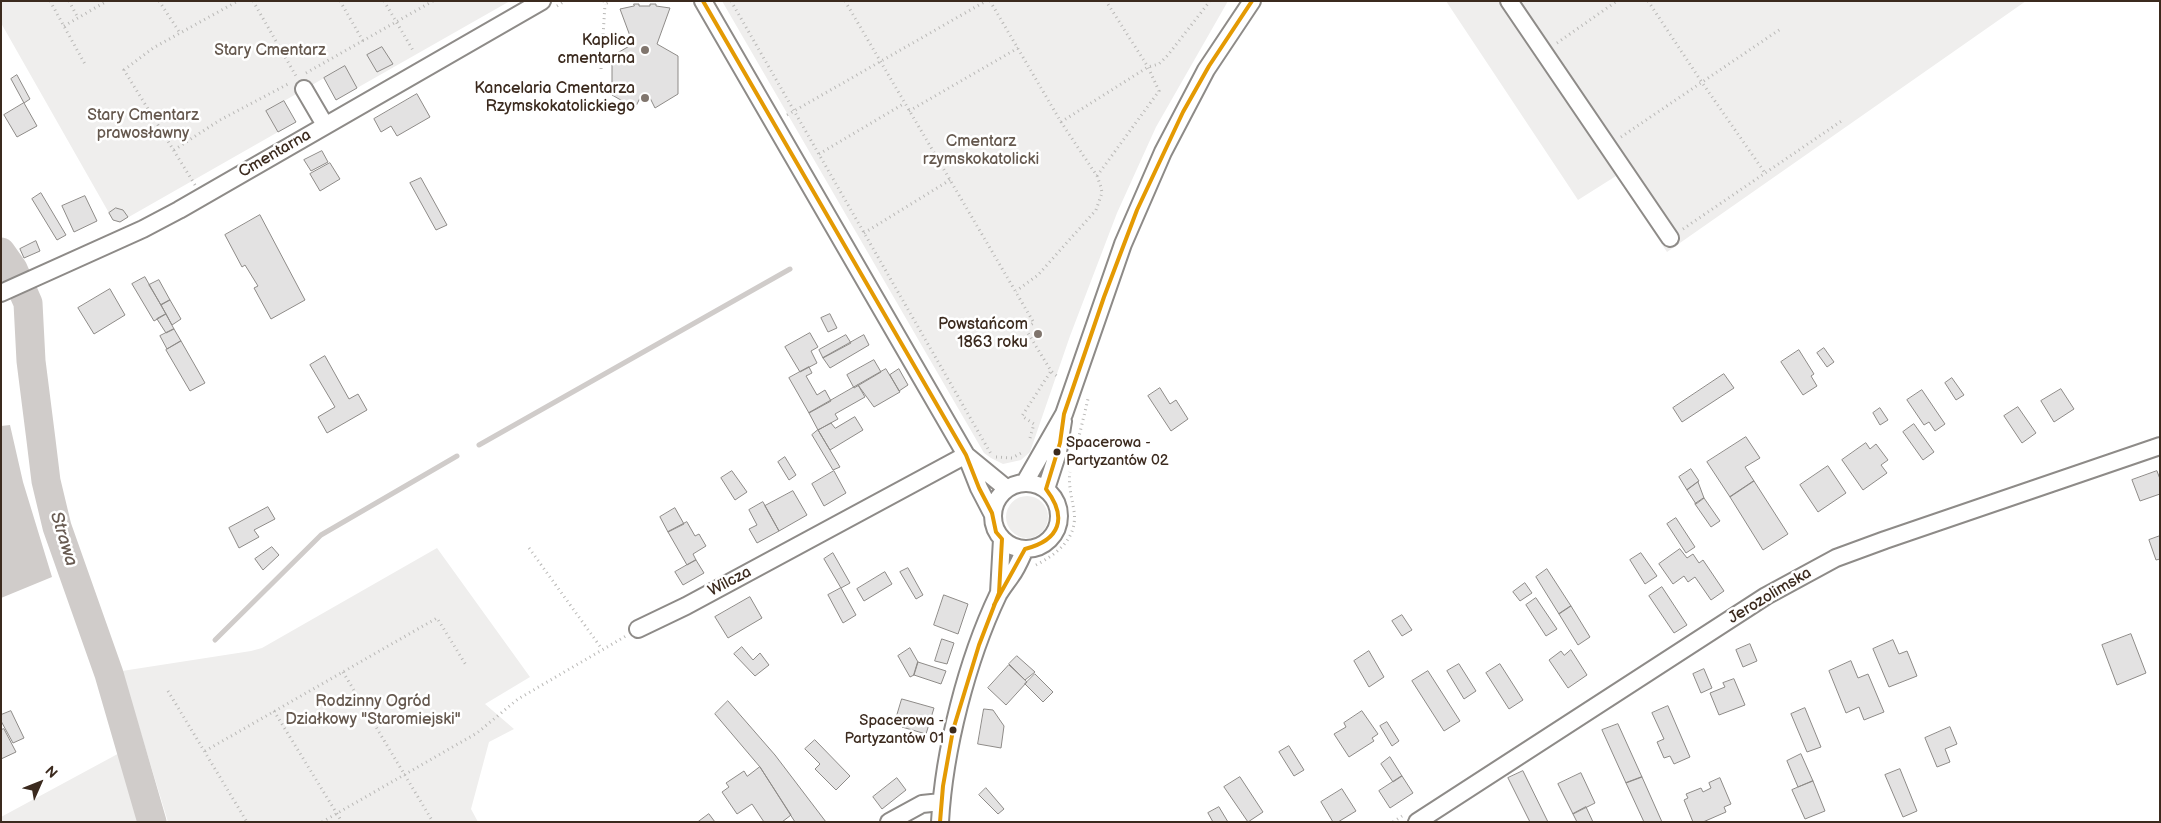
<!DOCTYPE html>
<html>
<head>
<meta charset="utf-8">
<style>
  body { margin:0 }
  #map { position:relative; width:2161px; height:823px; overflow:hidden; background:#fff; font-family:"Balsamiq Sans",sans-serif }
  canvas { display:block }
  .frame { position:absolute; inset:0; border:2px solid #3b2a1e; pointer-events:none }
  .north { position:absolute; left:15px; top:758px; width:50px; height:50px; -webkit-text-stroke:4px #fff; paint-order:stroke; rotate:46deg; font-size:14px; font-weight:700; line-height:20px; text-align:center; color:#3b2a1e }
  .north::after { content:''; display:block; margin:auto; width:18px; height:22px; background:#3b2a1e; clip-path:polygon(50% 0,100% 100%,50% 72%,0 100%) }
</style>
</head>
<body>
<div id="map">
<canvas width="2161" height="823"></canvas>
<div class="frame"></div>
<div class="north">N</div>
</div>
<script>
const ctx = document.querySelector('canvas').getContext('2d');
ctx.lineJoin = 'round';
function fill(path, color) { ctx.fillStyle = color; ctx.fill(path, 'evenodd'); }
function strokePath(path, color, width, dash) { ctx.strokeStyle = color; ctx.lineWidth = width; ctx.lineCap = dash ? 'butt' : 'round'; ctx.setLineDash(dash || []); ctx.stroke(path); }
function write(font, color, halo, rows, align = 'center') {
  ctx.font = font + ' "Balsamiq Sans",sans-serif'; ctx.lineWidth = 5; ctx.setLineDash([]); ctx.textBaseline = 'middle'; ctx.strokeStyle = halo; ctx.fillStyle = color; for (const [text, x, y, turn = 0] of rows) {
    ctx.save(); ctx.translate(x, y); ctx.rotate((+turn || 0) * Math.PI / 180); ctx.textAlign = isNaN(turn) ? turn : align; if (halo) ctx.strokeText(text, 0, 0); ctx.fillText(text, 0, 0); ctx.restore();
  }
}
const built = new Path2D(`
  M1,1H510L357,88L345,66L284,101L266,111L278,132L120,222L113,220L109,213L1,23Z
  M722,1H1228L1156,127L1117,213L1070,336L1030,452L1021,460L1003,464L991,458L984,453Z
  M1446,1H2026L1667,252L1616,176L1578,200Z
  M1006 517a21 21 0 1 1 42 0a21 21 0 1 1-42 0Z
  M437,548L530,677L485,704L514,729L489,742L471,809L478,822H168L122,671L251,651L262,648Z
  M125,750L147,822H1V817Z`);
const water = new Path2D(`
  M10,425L23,482L52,577L1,598V426Z`);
const stream = new Path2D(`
  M479,445L790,269
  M215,640L321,535L457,456`);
const river = new Path2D(`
  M1,252L13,269L28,303L31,361L41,440L46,481L57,527L109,674L152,822`);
const building = new Path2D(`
  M634,4H639V6H650V4H656V6L670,8L657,44L678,56V94L655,108L650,98H640L635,108L612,95V56L633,44L620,9L634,6Z
  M382,47L393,64L377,72L367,55Z
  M345,66L357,88L336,100L324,78Z
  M17,75L30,99L24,103L11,79Z
  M417,94L430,117L397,136L391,126L381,132L374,119Z
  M284,101L296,122L278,132L266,111Z
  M24,103L37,126L17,137L4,115Z
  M322,151L328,162L311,171L304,160Z
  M330,163L340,179L320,191L310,174Z
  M421,178L447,225L436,230L410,183Z
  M41,193L66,235L57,240L32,199Z
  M85,196L97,221L74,232L62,206Z
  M116,208L123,210L128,217L120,222L113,220L109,213Z
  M260,215L305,300L271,319L254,288L258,286L245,265L242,267L225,235Z
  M36,241L40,251L24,258L20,249Z
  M145,277L166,314L154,321L132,284Z
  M159,280L170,300L161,305L149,285Z
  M110,289L125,315L94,334L78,308Z
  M170,300L181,319L172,325L161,305Z
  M166,314L174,329L166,333L157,319Z
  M830,314L837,328L828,332L821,318Z
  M174,329L181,341L167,349L160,336Z
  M810,333L818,347L811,351L817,363L800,372L785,347Z
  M846,335L851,343L823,358L819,350Z
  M864,335L869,345L830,368L823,358Z
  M181,341L205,383L190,391L166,350Z
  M1824,348L1834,362L1827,367L1817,353Z
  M1799,350L1814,374L1811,376L1817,386L1803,395L1781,362Z
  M325,356L349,399L358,394L367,410L327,433L318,417L335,407L310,365Z
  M874,360L881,372L854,388L847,375Z
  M809,367L812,373L806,376L817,395L825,390L831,401L809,413L789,378Z
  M886,369L900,392L874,407L858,385Z
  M899,369L908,385L899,391L890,375Z
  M1724,374L1734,388L1682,422L1673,408Z
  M1952,378L1964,395L1956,400L1945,383Z
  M858,385L865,397L835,414L838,419L818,430L809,413Z
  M1160,388L1170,404L1176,400L1188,419L1171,431L1148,396Z
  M2061,389L2074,409L2054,422L2041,401Z
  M1922,390L1945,424L1935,431L1929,422L1924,425L1907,400Z
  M2018,407L2036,433L2022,443L2004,416Z
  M1880,408L1888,420L1880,425L1873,413Z
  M855,417L863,430L830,450L818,430L831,423L835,428Z
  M1914,424L1934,452L1923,460L1903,432Z
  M818,430L840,467L833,470L812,435Z
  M1746,437L1760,458L1745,467L1754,481L1730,497L1707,462Z
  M1866,443L1870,449L1876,444L1888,460L1881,465L1887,473L1863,490L1842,460Z
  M785,457L796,475L789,480L778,462Z
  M1828,466L1846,493L1818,512L1800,485Z
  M1691,469L1699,481L1687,490L1679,477Z
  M732,471L747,492L735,500L721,478Z
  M834,471L846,493L824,506L812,484Z
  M2157,471L2160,479V494L2140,501L2132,480Z
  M1754,481L1788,534L1763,550L1730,497Z
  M1698,482L1704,498L1696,504L1687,490Z
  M793,491L807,515L779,531L765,506Z
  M1704,498L1720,521L1711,527L1695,504Z
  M763,502L779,531L757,543L749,529L757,525L749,510Z
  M268,507L275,519L254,530L259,537L239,548L229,528Z
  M675,508L684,524L668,532L660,517Z
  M1676,518L1695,547L1686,553L1667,524Z
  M687,522L695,536L699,534L706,546L693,554L696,560L687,565L668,532Z
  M2160,536V559L2156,560L2149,540Z
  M272,547L279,555L263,570L255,559Z
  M1680,549L1687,558L1693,554L1699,563L1703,560L1724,591L1711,600L1695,577L1688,582L1684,576L1673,584L1659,564Z
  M833,553L850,583L841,588L824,559Z
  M1641,553L1657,576L1645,584L1630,560Z
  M696,560L704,573L683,585L675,572Z
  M908,568L923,595L916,599L900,572Z
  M1547,569L1571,606L1559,614L1536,577Z
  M885,572L892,584L864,601L857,589Z
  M1525,583L1532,593L1520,601L1513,592Z
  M1662,587L1687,625L1674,633L1649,596Z
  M841,588L856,615L843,623L828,595Z
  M944,595L968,604L958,634L934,625Z
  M750,597L762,618L728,638L715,617Z
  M1536,598L1557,629L1546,636L1526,605Z
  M1571,606L1590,637L1578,645L1559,614Z
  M1402,615L1412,630L1402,636L1392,621Z
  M2131,634L2146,673L2117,685L2102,645Z
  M942,639L954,643L947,664L935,661Z
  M1893,640L1899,654L1907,651L1917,676L1889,687L1873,649Z
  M1750,644L1757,661L1743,667L1736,650Z
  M742,647L753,660L760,653L769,665L755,676L734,654Z
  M910,648L918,662L914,675L910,677L898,656Z
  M1571,650L1587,675L1568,688L1549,660L1561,651L1564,655Z
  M1369,651L1384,677L1369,687L1354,661Z
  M1017,656L1035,672L1025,680L1009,664Z
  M1851,661L1858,678L1868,674L1884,712L1864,720L1859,707L1846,713L1829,671Z
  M918,662L946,671L941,684L914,675Z
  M1459,664L1476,691L1464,699L1447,671Z
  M1500,664L1523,700L1509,709L1486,673Z
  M1009,665L1027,682L1006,705L988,688Z
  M1704,669L1712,688L1701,693L1693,674Z
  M1428,671L1460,721L1444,731L1412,681Z
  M1035,674L1053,692L1043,702L1025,684Z
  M1734,679L1745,705L1719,715L1710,693L1725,687L1723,683Z
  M902,699L934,708L926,734L902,727L904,722L896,719Z
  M728,701L775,755L826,822H795L760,767L715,714Z
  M1668,706L1690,757L1674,764L1670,756L1664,758L1657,742L1664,739L1652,713Z
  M1805,708L1821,747L1807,752L1791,714Z
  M984,709L993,710L1004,726L1001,748L978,744Z
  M11,711L24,738L13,743L1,721V715Z
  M1362,711L1378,734L1372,738L1374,741L1349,757L1334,734L1346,727L1344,723Z
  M1387,722L1399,741L1392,746L1380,726Z
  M1618,724L1642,777L1626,783L1602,730Z
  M1950,727L1957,744L1945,749L1950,762L1937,767L1925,738Z
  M4,729L16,752L1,759V730Z
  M815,740L850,776L836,790L815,769L820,764L805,749Z
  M1289,746L1304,770L1294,776L1279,752Z
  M1801,754L1813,781L1798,787L1787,761Z
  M1390,757L1402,776L1393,782L1381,764Z
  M760,767L791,815L782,822H764L752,804L737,814L722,792L729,787L726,783L744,771L747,776Z
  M1900,769L1917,811L1903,817L1885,775Z
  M1523,771L1548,822H1530L1508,778Z
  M1581,773L1595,803L1573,814L1558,784Z
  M1402,776L1413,793L1390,808L1379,791Z
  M1240,777L1263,812L1248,822L1224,787Z
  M1642,777L1662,822H1644L1626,783Z
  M897,778L906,790L882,809L873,797Z
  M1720,778L1731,804L1724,807L1726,812L1703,822H1693L1684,800L1688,798L1686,794L1701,788L1703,792L1711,788L1709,783Z
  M1813,781L1825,811L1805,819L1792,790Z
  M986,788L1004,809L998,814L979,795Z
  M1342,789L1356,811L1338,822H1333L1321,802Z
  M1219,807L1228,822H1213L1208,813Z
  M1586,807L1593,822H1577L1573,814Z
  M709,814L715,822H698Z`);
const path = new Path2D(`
  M50,1L86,66
  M69,1L78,18
  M159,1L180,33
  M253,1L296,76
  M340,1L363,41
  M384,1L414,52
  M604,1L605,4L611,1
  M731,1L991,454
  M845,1L1034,323L1025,328L1051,371L1059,378
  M990,1L1061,122L1097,176L1101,187L1102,193L1096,210L1038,275L1016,291
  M1648,1L1701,81L1765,173
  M557,6L565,1
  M64,26L107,1
  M1557,43L1617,1
  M601,69L605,4
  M306,73L433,1
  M909,111L1018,48
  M787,115L986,1
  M1061,122L1148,67L1159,64L1168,55L1210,1
  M1621,137L1782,28
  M174,150L220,120L290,83
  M819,154L905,103
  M1097,176L1159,91L1148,67L1106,1
  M195,185L124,70L153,48L238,1
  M1683,229L1843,120
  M864,233L950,180
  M1030,438L1034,424L1022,416L1051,371
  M1076,449L1088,399
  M996,457L1012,458L1023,452
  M529,548L602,649
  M1036,565C1057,554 1078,538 1074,511C1072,498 1068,485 1070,472
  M343,672L433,822
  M168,691L247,822
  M274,711L342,822
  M205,751L437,618L466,665
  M322,822L477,733L518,699L626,636
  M1393,822L1402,816`);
const minor = new Path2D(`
  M703,1L966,455L979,488L992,513
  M1509,1L1670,238
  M304,89L325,125
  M1,293L143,229L179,210L542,1
  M967,456L1006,488
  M1025,482L1064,414L1123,244L1163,152L1206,70L1252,1
  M993 516a33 33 0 1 1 66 0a33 33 0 1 1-66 0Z
  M1046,489L1058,452L1063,421
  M999,593L1002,539
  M638,629L686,606L966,455
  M889,822L922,804L941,802
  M940,822C944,750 967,660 998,595C1002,588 1007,582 1011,576C1017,568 1021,558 1025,549
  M1417,822L1766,596L1836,558L1885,540L2160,446`);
const bus1 = new Path2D(`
  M703,1L966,455L979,488L992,513L996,532L1002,539L999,593L979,645L953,730L943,786L940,822
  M994,605L1025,549C1060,540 1068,518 1046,489L1060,443L1064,414L1104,297L1137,210L1183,112L1209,66L1252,1`);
const markers = [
  [645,50,5,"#80756d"],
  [645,98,5,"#80756d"],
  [1038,334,5,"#80756d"],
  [1057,452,4.5,"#3b2a1e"],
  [953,730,4.5,"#3b2a1e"]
];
const busNames = [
  ["Spacerowa -",1066,443],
  ["Partyzantów 02",1066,461],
  ["Spacerowa -",944,721,"right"],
  ["Partyzantów 01",944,739,"right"]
];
const poiNames = [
  ["Kaplica",635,41],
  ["cmentarna",635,59],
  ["Kancelaria Cmentarza",635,89],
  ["Rzymskokatolickiego",635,107],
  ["Powstańcom",1028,325],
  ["1863 roku",1028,343]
];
const parkNames = [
  ["Stary Cmentarz",270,51],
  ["Stary Cmentarz",143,116],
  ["prawosławny",143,134],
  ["Cmentarz",981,142],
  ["rzymskokatolicki",981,160],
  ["Rodzinny Ogród",373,702],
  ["Działkowy \"Staromiejski\"",373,720]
];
const streetNames = [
  ["Cmentarna",275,154,-30],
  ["Wilcza",730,582,-28],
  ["Jerozolimska",1770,596,-31]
];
const waterNames = [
  ["Strawa",63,539,73]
];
fill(built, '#efeeed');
fill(water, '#d0ccca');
strokePath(stream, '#d0ccca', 5);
strokePath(river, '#d0ccca', 29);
fill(building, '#e3e2e2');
strokePath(building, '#8e8b88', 1);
strokePath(minor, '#8e8b88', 20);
strokePath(path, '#b9b8b6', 3, [1, 4]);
strokePath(minor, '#fff', 16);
strokePath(bus1, '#e49a03', 4);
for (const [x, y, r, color] of markers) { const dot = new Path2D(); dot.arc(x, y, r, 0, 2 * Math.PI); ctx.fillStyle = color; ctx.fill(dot); strokePath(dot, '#fff', 2); }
write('15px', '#3b2a1e', '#fff', busNames, 'left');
write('16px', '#3b2a1e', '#fff', poiNames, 'right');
write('16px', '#65584e', '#fff', parkNames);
write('16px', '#3b2a1e', '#fff', streetNames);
write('italic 18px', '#685b52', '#fff', waterNames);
</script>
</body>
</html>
